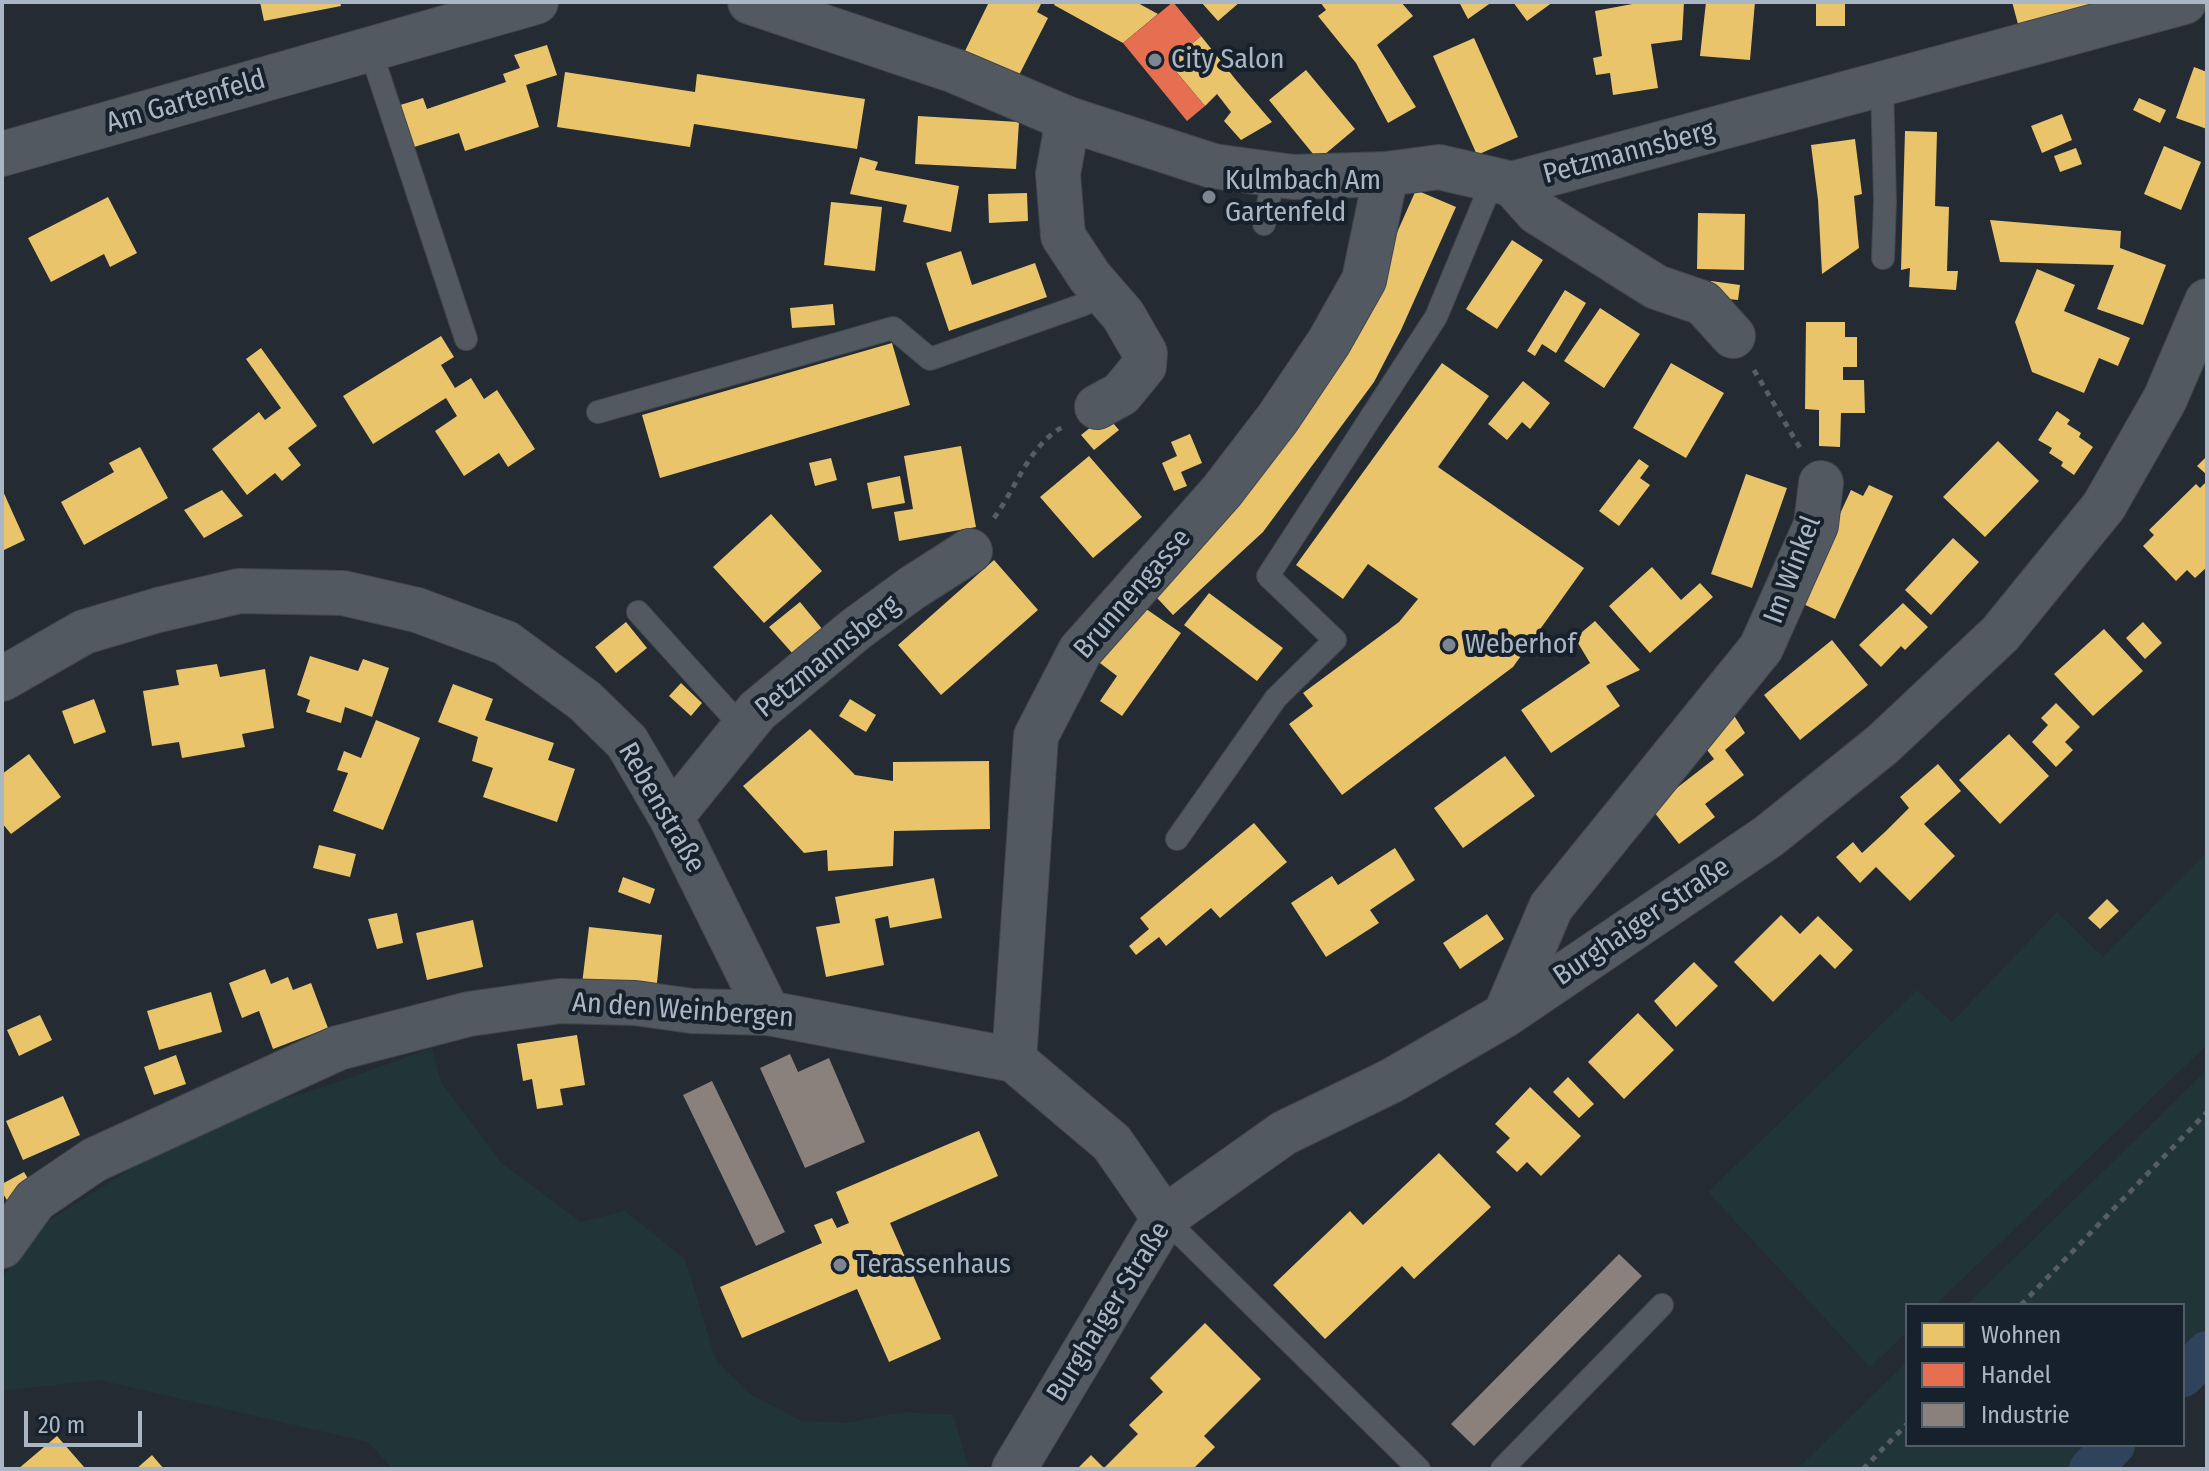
<!DOCTYPE html>
<html>
<head>
<meta charset="utf-8">
<style>
  body { margin:0 }
  #map { position:relative; width:2209px; height:1471px; overflow:hidden; background:#242b32; font-family:"Fira Sans Condensed",sans-serif }
  canvas { display:block }
  .frame { position:absolute; inset:0; border:4px solid #abb6c5; pointer-events:none }
  .legend { position:absolute; left:1905px; top:1303px; width:280px; height:144px; box-sizing:border-box; background:#17212c; border:2px solid #525d69; margin:0; padding:10px 14px; list-style:none; font-size:24px; color:#abb6c5 }
  .legend li { display:flex; align-items:center; gap:16px; height:40px }
  .legend b { width:40px; border:2px solid #525d69 }
  .scale { position:absolute; left:24px; top:1411px; width:118px; height:36px; box-sizing:border-box; border:4px solid #abb6c5; border-top:0; padding-left:10px; font-size:24px; line-height:28px; white-space:nowrap; color:#abb6c5; -webkit-text-stroke:6px #17212c; paint-order:stroke }
</style>
</head>
<body>
<div id="map">
<canvas width="2209" height="1471"></canvas>
<div class="frame"></div>
<ul class="legend">
<li><b style="height:22px;background:#e9c46a"></b>Wohnen</li>
<li><b style="height:22px;background:#e76f51"></b>Handel</li>
<li><b style="height:22px;background:#8a817c"></b>Industrie</li>
</ul>
<div class="scale">20 m</div>
</div>
<script>
const ctx = document.querySelector('canvas').getContext('2d');
ctx.lineJoin = 'round';
function fill(path, color) { ctx.fillStyle = color; ctx.fill(path, 'evenodd'); }
function strokePath(path, color, width, dash) { ctx.strokeStyle = color; ctx.lineWidth = width; ctx.lineCap = dash ? 'butt' : 'round'; ctx.setLineDash(dash || []); ctx.stroke(path); }
function write(font, color, halo, rows, align = 'center') {
  ctx.font = font + ' "Fira Sans Condensed",sans-serif'; ctx.lineWidth = 8; ctx.setLineDash([]); ctx.textBaseline = 'middle'; ctx.strokeStyle = halo; ctx.fillStyle = color; for (const [text, x, y, turn = 0] of rows) {
    ctx.save(); ctx.translate(x, y); ctx.rotate((+turn || 0) * Math.PI / 180); ctx.textAlign = isNaN(turn) ? turn : align; if (halo) ctx.strokeText(text, 0, 0); ctx.fillText(text, 0, 0); ctx.restore();
  }
}
const green = new Path2D(`
  M2207,852V1045L1935,1305H1907V1332L1870,1367L1708,1192L1917,990L1952,1022L2057,912L2103,957Z
  M432,1048L441,1082L500,1162L581,1222L625,1211L685,1259L716,1361L750,1394L801,1421L846,1423L905,1412L953,1415L969,1469H393L368,1442L99,1380L2,1391V1278L43,1224L155,1154L240,1111L318,1089Z
  M2207,1070V1345L2183,1369V1305H1966Z
  M1907,1362V1445H2108L2084,1469H1797Z`);
const homes = new Path2D(`
  M260,2H340L341,6L264,21Z
  M989,2H1042L1037,12L1048,18L1015,83L962,57Z
  M1056,2H1136L1158,14L1123,43L1054,5Z
  M1201,2H1240L1218,21Z
  M1320,2H1401L1413,16L1377,45L1416,107L1388,123L1356,63L1318,16L1326,10Z
  M1459,2H1492L1468,19Z
  M1513,2H1553L1527,21Z
  M1643,2H1684L1682,40L1651,44L1658,88L1613,95L1610,73L1596,75L1593,58L1602,56L1595,11Z
  M1706,2H1755L1750,60L1700,56Z
  M1816,2H1845V26H1816Z
  M2012,2H2096V3L2018,24Z
  M1201,36L1236,80L1272,122L1241,140L1224,121L1231,112L1217,94L1205,106L1169,63Z
  M1474,38L1518,137L1477,155L1433,56Z
  M547,45L557,75L526,85L539,127L465,151L459,133L411,148L397,106L423,98L427,109L506,82L503,74L520,68L514,55Z
  M2194,67L2207,72V129L2176,118Z
  M1306,70L1355,129L1318,160L1269,100Z
  M565,72L695,92L697,74L865,99L857,149L694,124L690,147L557,127Z
  M2139,98L2166,110L2160,123L2133,110Z
  M2062,114L2072,140L2042,153L2031,126Z
  M918,116L1019,122L1016,169L915,164Z
  M1905,131L1937,132L1935,206L1949,207L1947,271H1958L1956,290L1909,287L1910,268L1901,270Z
  M1855,139L1862,194L1854,196L1859,248L1822,274L1818,200L1811,145Z
  M2164,146L2201,162L2181,210L2144,194Z
  M2076,148L2082,164L2060,172L2054,156Z
  M860,157L878,162L875,170L959,186L951,232L903,222L907,205L850,194Z
  M1416,190L1456,207L1401,330L1374,382L1263,532L1173,615L1143,583L1361,313Z
  M1027,193L1028,221L989,223L988,194Z
  M108,197L137,253L110,267L104,254L51,282L28,238Z
  M831,202L882,207L875,271L824,265Z
  M1698,213L1745,214L1744,270L1697,269Z
  M1990,220L2121,231L2120,248L2166,265L2143,325L2097,309L2114,265L2000,262Z
  M1512,240L1543,260L1497,329L1466,309Z
  M961,251L972,285L1035,263L1047,297L949,331L926,263Z
  M2037,269L2075,285L2064,311L2130,338L2118,366L2099,358L2084,393L2032,372L2015,322Z
  M1711,281L1740,285L1738,300L1709,297Z
  M1565,290L1586,303L1556,353L1542,344L1535,356L1527,351Z
  M833,304L835,325L792,328L790,308Z
  M1600,308L1640,334L1604,388L1564,361Z
  M1806,322H1845V337H1857V367H1843V380H1864L1865,413H1841L1840,447L1819,446V410L1805,409Z
  M441,336L454,357L441,365L455,388L471,378L484,399L497,390L535,449L508,467L499,453L464,476L435,431L457,416L446,398L373,444L343,396Z
  M892,343L910,405L660,478L642,415Z
  M261,348L317,426L288,448L301,465L282,481L275,473L247,495L212,449L259,412L265,420L281,408L246,359Z
  M1442,363L1489,396L1438,467L1584,568L1513,667L1342,795L1289,724L1313,706L1303,693L1399,622L1418,599L1368,564L1343,599L1296,565Z
  M1671,363L1724,393L1686,458L1633,428Z
  M1523,381L1550,403L1530,429L1522,422L1507,440L1488,424Z
  M2057,411L2070,420L2067,424L2081,433L2079,437L2093,447L2074,475L2061,466L2063,462L2049,453L2052,448L2038,440Z
  M1106,415L1119,430L1094,450L1081,435Z
  M1190,434L1202,463L1181,472L1187,486L1174,491L1162,463L1177,456L1171,442Z
  M1998,441L2039,481L1985,537L1943,497Z
  M961,446L976,527L899,541L894,512L913,509L904,456Z
  M140,447L168,498L84,545L61,502L114,472L109,463Z
  M1089,456L1142,517L1093,558L1040,497Z
  M2207,456V475L2197,466Z
  M831,458L837,480L815,486L809,463Z
  M1639,459L1649,466L1640,478L1650,485L1619,526L1599,511Z
  M1746,474L1787,488L1752,588L1711,574Z
  M900,476L905,503L872,509L867,483Z
  M2207,481V567L2195,578L2187,570L2176,581L2143,546L2154,535L2149,530L2196,484L2200,488Z
  M1869,485L1893,496L1835,619L1799,602L1851,490L1863,496Z
  M2,489L25,540L2,551Z
  M222,490L243,516L204,538L184,510Z
  M771,514L822,571L764,623L713,567Z
  M1953,538L1979,562L1931,615L1905,590Z
  M994,560L1038,610L941,695L898,645Z
  M1652,567L1681,600L1700,583L1713,597L1650,653L1609,606Z
  M1209,593L1283,648L1257,681L1184,625Z
  M800,602L823,630L793,654L769,627Z
  M1136,602L1181,633L1122,716L1100,701L1117,676L1096,660Z
  M1903,603L1928,627L1905,650L1901,646L1881,667L1859,645Z
  M1595,621L1640,670L1606,686L1620,706L1551,753L1521,710L1590,663L1575,638Z
  M626,622L647,648L616,673L595,647Z
  M2143,622L2162,643L2145,659L2126,638Z
  M2104,629L2143,671L2093,716L2054,674Z
  M1832,640L1868,685L1800,740L1764,695Z
  M310,656L358,671L363,659L389,668L372,717L345,707L341,723L306,712L310,700L297,695Z
  M217,664L220,677L265,669L274,728L242,734L245,747L182,758L179,742L152,746L143,691L179,685L176,670Z
  M681,683L702,703L691,716L669,696Z
  M453,684L493,699L485,720L554,743L548,760L575,769L557,822L483,797L493,768L472,761L478,737L438,722Z
  M94,699L106,732L74,744L62,711Z
  M850,699L876,715L866,732L839,716Z
  M2056,703L2080,727L2065,742L2073,750L2056,767L2032,742L2048,725L2041,718Z
  M1728,706L1745,733L1725,750L1744,775L1705,804L1715,817L1679,844L1651,808L1714,759L1701,742Z
  M376,720L420,738L383,830L333,811L348,773L337,770L344,751L361,758Z
  M810,729L855,775L893,781V762L989,761L990,829L894,831L893,866L828,871L827,850L804,853L743,786Z
  M2009,734L2049,776L2000,824L1959,780Z
  M29,754L61,797L11,834L2,823V774Z
  M1505,756L1535,796L1463,848L1434,808Z
  M1938,764L1961,791L1924,824L1955,856L1910,901L1876,867L1860,883L1836,857L1853,842L1862,853L1886,831L1909,808L1900,797Z
  M1254,823L1287,862L1220,918L1211,908L1166,946L1159,937L1136,955L1129,946L1149,929L1140,918Z
  M319,845L356,854L350,877L313,868Z
  M1395,848L1415,880L1370,910L1379,923L1326,957L1291,903L1332,876L1338,885Z
  M623,877L655,889L650,904L618,892Z
  M934,878L942,918L890,928L888,916L875,919L884,965L826,977L816,927L840,923L835,897Z
  M2107,899L2119,911L2100,929L2088,918Z
  M397,913L403,943L377,949L368,919Z
  M1487,914L1504,939L1460,969L1443,943Z
  M1781,915L1800,934L1818,916L1853,950L1835,969L1820,954L1773,1002L1734,962Z
  M473,920L483,967L427,980L416,933Z
  M589,927L662,935L656,992L582,984Z
  M1694,962L1718,986L1676,1027L1654,1001Z
  M265,969L271,984L288,977L293,990L311,983L328,1028L273,1049L259,1011L242,1018L229,983Z
  M211,992L222,1032L159,1050L147,1011Z
  M1638,1013L1674,1050L1624,1099L1588,1062Z
  M40,1015L52,1040L19,1056L7,1030Z
  M577,1035L585,1085L560,1089L563,1105L537,1109L532,1079L523,1081L517,1044Z
  M176,1055L186,1084L154,1095L144,1067Z
  M1568,1077L1594,1104L1579,1118L1553,1092Z
  M1530,1087L1581,1136L1541,1176L1527,1162L1517,1172L1496,1152L1510,1138L1495,1124Z
  M63,1096L80,1135L23,1160L6,1121Z
  M979,1131L998,1176L890,1223L941,1339L889,1362L857,1289L742,1338L720,1287L822,1243L814,1225L832,1218L837,1228L849,1223L836,1192Z
  M1439,1153L1491,1207L1414,1279L1402,1266L1325,1339L1273,1285L1350,1211L1363,1225Z
  M24,1172L33,1187L8,1202L2,1192V1184Z
  M1205,1323L1261,1379L1204,1436L1215,1447L1193,1469H1077L1091,1455L1104,1468L1138,1434L1129,1425L1163,1392L1150,1378Z
  M57,1436L84,1467L82,1469H18Z
  M152,1455L164,1469H136Z`);
const shops = new Path2D(`
  M1173,2L1201,36L1169,63L1205,106L1187,121L1123,43Z`);
const industry = new Path2D(`
  M790,1054L798,1072L829,1058L865,1142L805,1168L760,1068Z
  M712,1081L785,1232L756,1246L683,1095Z
  M1619,1254L1642,1276L1474,1446L1451,1424Z`);
const canal = new Path2D(`
  M2183,1376L2207,1352
  M2090,1469L2114,1445`);
const path = new Path2D(`
  M1754,370L1800,448
  M994,518C1017,487 1028,446 1064,426
  M2021,1305L2207,1112
  M1863,1469L1907,1424`);
const service = new Path2D(`
  M370,49L466,339
  M1882,85L1885,201L1883,258
  M1264,224L1274,174
  M598,412L893,328L930,359L1085,304L1101,290
  M638,612L743,728
  M1177,839L1276,698L1335,640L1268,576L1436,317L1493,180
  M1164,1218L1419,1469
  M1502,1469L1662,1305`);
const minor = new Path2D(`
  M1068,119L1058,174L1063,236L1090,277L1123,315L1145,353L1144,366L1121,394L1097,407
  M2,154L536,2
  M1512,184L1537,212L1656,287L1703,303L1733,336
  M2,679L84,632L158,610L239,591L343,593L417,610L506,643L585,701L627,742L671,817L768,1013
  M671,817L757,711L856,629L912,588L970,551
  M1505,1015L1551,907L1761,648L1816,525L1821,483
  M1014,1060L1036,736L1080,651L1222,491L1278,418L1329,342L1364,280L1386,174
  M2,1246L35,1200L94,1160L338,1048L469,1014L560,1001L635,1003L692,1011L768,1013L1014,1060L1112,1143L1164,1218
  M1014,1469L1164,1218L1284,1133L1391,1081L1505,1015L1769,836L1883,744L2000,634L2104,506L2165,399L2207,301`);
const tertiary = new Path2D(`
  M750,2L955,71L1068,119L1213,166L1293,177L1386,174L1439,167L1512,184L2184,2`);
const markers = [
  [1155,60,8,"#7c8592"],
  [1209,197,8,"#7c8592"],
  [1449,645,8,"#7c8592"],
  [840,1265,8,"#7c8592"]
];
const poiNames = [
  ["City Salon",1171,60],
  ["Kulmbach Am",1225,181],
  ["Gartenfeld",1225,213],
  ["Weberhof",1465,645],
  ["Terassenhaus",856,1265]
];
const streetNames = [
  ["Am Gartenfeld",186,102,-16],
  ["Petzmannsberg",1629,153,-15],
  ["Im Winkel",1793,570,-69],
  ["Brunnengasse",1133,594,-49],
  ["Petzmannsberg",828,657,-39],
  ["Rebenstraße",661,808,60],
  ["Burghaiger Straße",1642,922,-34],
  ["An den Weinbergen",683,1011,4],
  ["Burghaiger Straße",1109,1312,-58]
];
fill(green, '#213538');
fill(homes, '#e9c46a');
fill(shops, '#e76f51');
fill(industry, '#8a817c');
strokePath(canal, '#2f445c', 42);
strokePath(service, '#42474d', 24);
strokePath(minor, '#42474d', 46);
strokePath(tertiary, '#42474d', 46);
strokePath(path, '#565d64', 5, [6, 6]);
strokePath(service, '#535960', 22);
strokePath(minor, '#535960', 44);
strokePath(tertiary, '#535960', 44);
for (const [x, y, r, color] of markers) { const dot = new Path2D(); dot.arc(x, y, r, 0, 2 * Math.PI); ctx.fillStyle = color; ctx.fill(dot); strokePath(dot, '#17212c', 3); }
write('28px', '#abb6c5', '#17212c', poiNames, 'left');
write('28px', '#abb6c5', '#17212c', streetNames);
</script>
</body>
</html>
